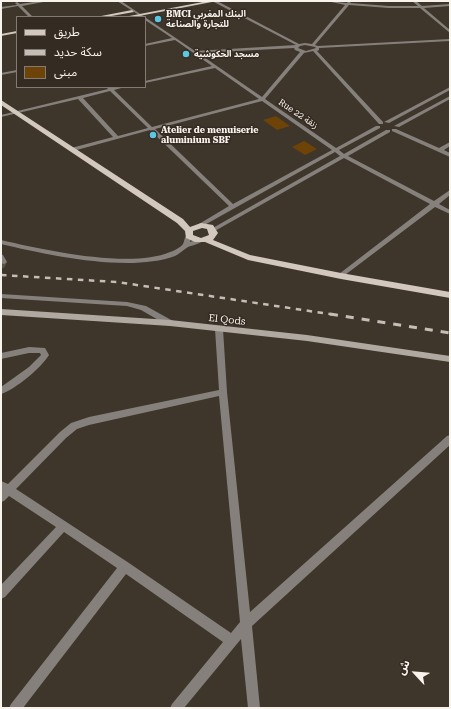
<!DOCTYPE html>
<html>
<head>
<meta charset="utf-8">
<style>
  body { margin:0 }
  #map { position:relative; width:451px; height:709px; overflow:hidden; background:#3e352b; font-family:"Roboto Serif","Noto Sans Arabic",serif }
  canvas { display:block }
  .frame { position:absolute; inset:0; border:2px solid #f9f3ed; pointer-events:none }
  .legend { position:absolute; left:16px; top:16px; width:130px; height:72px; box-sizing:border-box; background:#342b22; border:1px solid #837b73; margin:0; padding:5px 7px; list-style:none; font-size:12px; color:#f9f3ed }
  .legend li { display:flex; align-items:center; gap:8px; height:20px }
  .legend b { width:20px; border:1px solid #837b73 }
  .north { position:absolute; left:395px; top:653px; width:40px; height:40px; -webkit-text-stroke:3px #342b22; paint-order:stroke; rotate:296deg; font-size:11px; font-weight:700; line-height:16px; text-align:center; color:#f9f3ed }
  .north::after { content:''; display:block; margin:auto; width:14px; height:18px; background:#f9f3ed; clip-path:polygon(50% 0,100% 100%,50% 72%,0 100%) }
</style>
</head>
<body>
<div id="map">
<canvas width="451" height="709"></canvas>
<div class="frame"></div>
<ul class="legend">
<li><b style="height:5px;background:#d2c8be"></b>طريق</li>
<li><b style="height:5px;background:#c5beb7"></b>سكة حديد</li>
<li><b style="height:11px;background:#6d4308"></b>مبنى</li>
</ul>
<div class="north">ش</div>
</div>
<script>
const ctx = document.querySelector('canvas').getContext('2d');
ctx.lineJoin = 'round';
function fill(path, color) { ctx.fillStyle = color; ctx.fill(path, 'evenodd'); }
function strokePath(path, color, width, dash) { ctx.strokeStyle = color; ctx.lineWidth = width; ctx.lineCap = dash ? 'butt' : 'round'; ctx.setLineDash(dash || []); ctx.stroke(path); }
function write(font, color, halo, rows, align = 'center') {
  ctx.font = font + ' "Roboto Serif","Noto Sans Arabic",serif'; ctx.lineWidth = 3; ctx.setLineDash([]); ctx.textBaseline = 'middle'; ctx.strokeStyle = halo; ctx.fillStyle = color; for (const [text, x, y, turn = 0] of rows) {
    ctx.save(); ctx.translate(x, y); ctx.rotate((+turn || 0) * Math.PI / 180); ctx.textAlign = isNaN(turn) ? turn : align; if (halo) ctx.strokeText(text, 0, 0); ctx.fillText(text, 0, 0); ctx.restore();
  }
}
const building = new Path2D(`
  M276,116L290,126L277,130L263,120Z
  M304,141L317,149L305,155L292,147Z`);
const streetTunnel = new Path2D(`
  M1,267L4,262`);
const street = new Path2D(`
  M40,1H49L22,6L33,17H29L18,6L1,9V7L17,5L15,3L17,2L20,4Z
  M117,1H121L195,51L296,45L212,1H217L299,44L305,43L312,44L345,5L327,1L347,3L348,1H352L350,3L389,6H418L412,1H416L422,6L450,4V6L424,8L450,30V33L420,8H389L349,5L315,45L318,46L450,39V41L319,48V50L317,51L383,122V124H379L313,51L304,53L265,99L336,148L376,126H380V128L339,150L344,154L386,130H390V132L348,156L434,201L450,190V195L439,204L450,210V214L435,207L341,278L338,276L339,274L430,204L344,158L213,232L211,231V229L340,156L335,152L201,227L199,226V224L229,206L150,130L73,151L71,150V148L113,137L78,99L1,117V115L108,89L106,87L112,88L125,87L114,90L152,127L259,99L215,68L145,83V81L212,66L175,40L145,46V44L172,38L145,20V17H142ZM305,45L315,47L316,48L306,51L298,48L300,46ZM294,48L295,50L300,52L262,97L198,53ZM110,91L148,128L118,136L83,98ZM262,101L332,150L233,204L155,129Z
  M17,70V72L1,75V73Z
  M450,87V90L389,123L384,122Z
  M450,96V99L399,127L394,126Z
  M392,129H396L439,148L450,142V146L444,150L450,153V157L392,131Z
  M189,234L192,236L190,242L201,238L204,240C200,244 193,245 188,247C183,250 179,254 175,256C129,273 48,255 1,244V240C44,250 130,269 170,252C174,251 181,247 183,244C185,240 184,236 189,234Z
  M1,254L3,255L7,262L6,263L4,264L1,263Z
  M1,294L127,302L146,306L173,321L174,323L170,326L167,325L141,310L127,306L1,298Z
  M219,326L223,329L227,392L250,612L447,436L450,435V445L252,626L260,708H248L241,639L184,708H170L172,704L223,642L126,574L23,708H9L11,704L117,568L64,532L5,597L1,599V585L56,527L9,496L4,501L1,502V481L8,484L60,432L71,423L89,417L219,390L215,329ZM219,396L240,622L231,633L129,563L16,489L66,438L77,429L89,425Z
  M29,347L45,348L49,355C41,368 16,389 1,394V387L29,367L41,355L40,353H29L1,359V353Z`);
const secondary = new Path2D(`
  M1,309L170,320L307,335L450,356V362L307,341L170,326L1,315Z`);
const primary = new Path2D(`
  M208,1H217L134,17H124Z
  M132,10L134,12L106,17H96Z
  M17,31V33L1,36V34Z
  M1,100L183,219L190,227L201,223L213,225L218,233L213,240L250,255L341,273L450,292V298L341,279L248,260L205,242H195L186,238L185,231L177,223L1,105ZM202,228L207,229L209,235L201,238L193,235V231Z`);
const railFar1 = new Path2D(`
  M1,275L117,282L336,315`);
const rail = new Path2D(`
  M330,314L450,333`);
const markers = [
  [158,19,4,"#5ac8e5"],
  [186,54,4,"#5ac8e5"],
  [153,135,4,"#5ac8e5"]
];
const farPoinames = [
  ["BMCI البنك المغربي",166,14],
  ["للتجارة والصناعة",166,24],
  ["مسجد الحكوشية",194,54],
  ["Atelier de menuiserie",161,130],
  ["aluminium SBF",161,140]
];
const farStreetnames = [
  ["Rue 22 زنقة",298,114,34]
];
const streetNames = [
  ["El Qods",227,320,6]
];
fill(building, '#6d4308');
strokePath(streetTunnel, '#5a5248', 6, [6, 3.5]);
fill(street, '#85807b');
fill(secondary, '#b0a9a1');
fill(primary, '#d2c8be');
strokePath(railFar1, '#c5beb7', 2.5, [5.5, 5.5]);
strokePath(rail, '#c5beb7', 3, [8, 8]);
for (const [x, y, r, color] of markers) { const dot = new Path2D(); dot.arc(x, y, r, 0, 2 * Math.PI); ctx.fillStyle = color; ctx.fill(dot); strokePath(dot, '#342b22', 1.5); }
write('bold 9px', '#f9f3ed', '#342b22', farPoinames, 'left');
write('9px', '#f9f3ed', '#342b22', farStreetnames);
write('10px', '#f9f3ed', '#342b22', streetNames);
</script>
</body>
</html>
